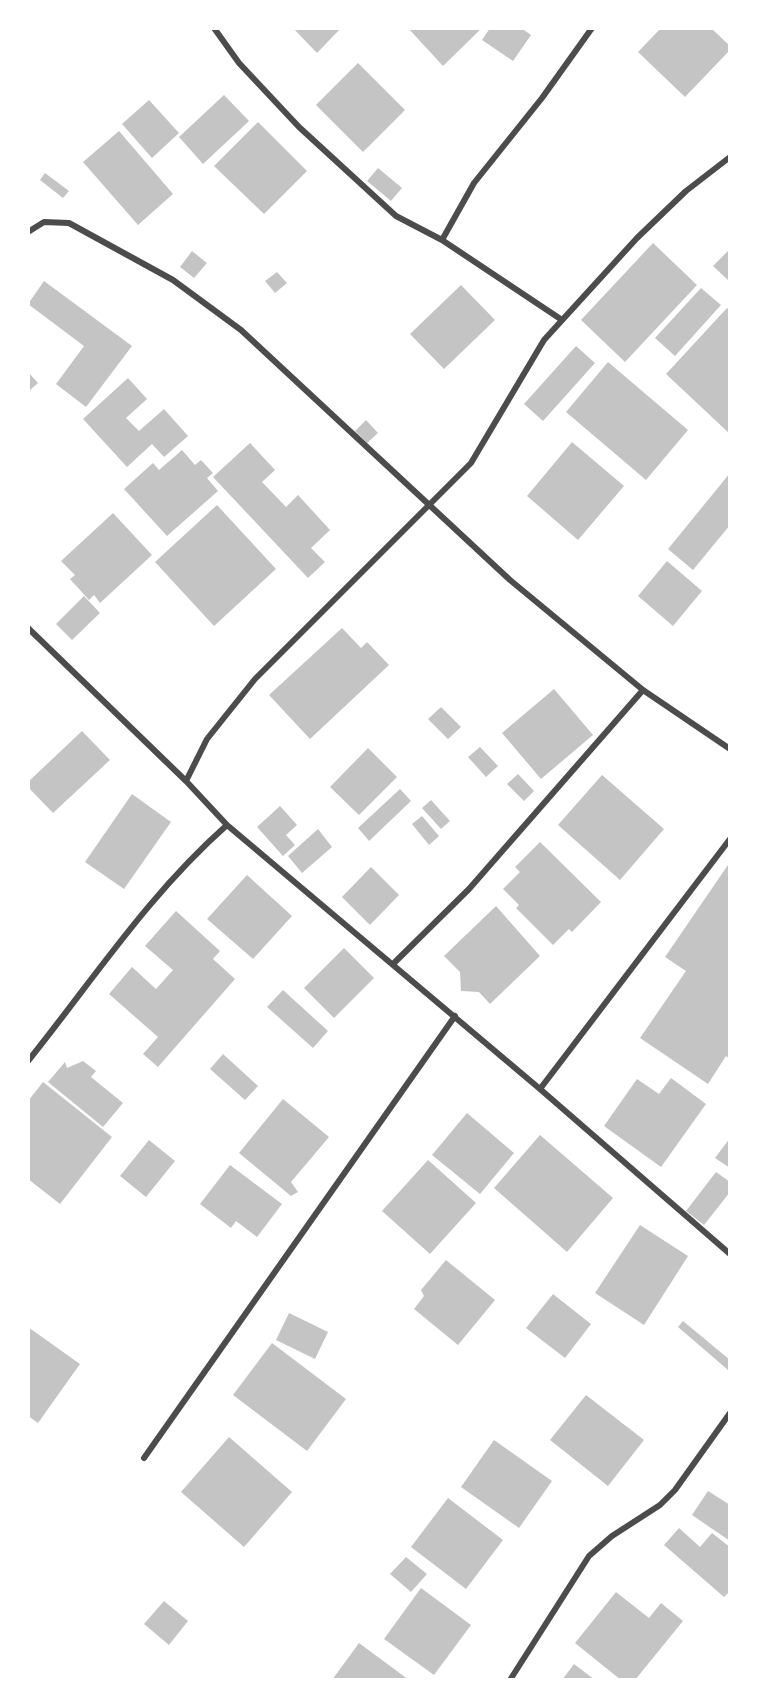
<!DOCTYPE html>
<html>
<head>
<meta charset="utf-8">
<style>
  body { margin:0 }
  #map { position:relative; width:758px; height:1708px; overflow:hidden; background:#fff; font-family:Inter,sans-serif }
  canvas { display:block }
  .frame { position:absolute; inset:0; border:30px solid #fff; pointer-events:none }
</style>
</head>
<body>
<div id="map">
<canvas width="758" height="1708"></canvas>
<div class="frame"></div>
</div>
<script>
const ctx = document.querySelector('canvas').getContext('2d');
ctx.lineJoin = 'round';
function fill(path, color) { ctx.fillStyle = color; ctx.fill(path, 'evenodd'); }
function strokePath(path, color, width, dash) { ctx.strokeStyle = color; ctx.lineWidth = width; ctx.lineCap = dash ? 'butt' : 'round'; ctx.setLineDash(dash || []); ctx.stroke(path); }
const building = new Path2D(`
  M293,28H341L317,53Z
  M408,28H482L443,66Z
  M490,28H521L531,35L513,61L482,40Z
  M661,28H711L730,46V50L685,97L638,52Z
  M358,63L405,110L363,152L316,105Z
  M224,95L249,121L203,164L179,137Z
  M149,100L179,133L152,158L122,124Z
  M258,122L307,171L264,214L214,166Z
  M119,131L173,194L138,225L83,162Z
  M378,168L402,188L391,201L367,181Z
  M45,173L69,191L63,198L40,180Z
  M653,243L697,285L625,362L581,320Z
  M730,249V282L713,266Z
  M192,251L207,263L194,278L180,267Z
  M277,272L287,283L275,293L265,281Z
  M44,281L132,346L86,407L56,384L84,346L28,304Z
  M461,285L495,320L444,369L410,334Z
  M701,288L721,305L675,356L655,338Z
  M727,308L730,310V434L666,374Z
  M576,346L595,363L543,421L524,404Z
  M608,362L688,430L646,480L566,412Z
  M28,372L38,383L28,392Z
  M128,378L147,399L126,418L139,431L164,409L188,436L164,457L152,444L127,467L83,419Z
  M366,420L378,433L367,443L355,431Z
  M572,442L624,486L578,540L527,496Z
  M250,443L275,470L262,482L286,507L298,495L330,530L311,548L325,562L308,578L213,477Z
  M182,450L195,465L201,460L213,473L207,478L218,491L167,536L124,489L153,463L159,470Z
  M730,473V525L693,570L668,549Z
  M217,505L276,569L214,626L155,562Z
  M113,513L152,555L100,603L94,595L89,600L70,579L75,575L61,561Z
  M667,561L702,591L673,626L638,596Z
  M84,596L100,613L72,640L56,624Z
  M342,628L361,648L367,642L389,665L310,739L269,695Z
  M554,689L593,735L541,779L502,733Z
  M441,707L461,727L448,739L428,719Z
  M82,731L110,760L53,813L28,787V782Z
  M480,747L498,766L486,777L468,757Z
  M368,748L397,777L359,815L330,787Z
  M518,774L534,791L524,801L507,784Z
  M602,775L664,829L620,880L558,825Z
  M400,789L411,801L369,841L358,828Z
  M132,794L171,822L124,889L85,862Z
  M431,800L450,821L441,829L422,808Z
  M280,806L297,825L286,835L295,845L283,856L257,827Z
  M422,816L439,836L429,845L412,824Z
  M318,829L332,847L302,873L288,856Z
  M540,842L601,902L572,932L569,929L553,945L516,908L519,905L503,889L520,872L515,867Z
  M730,862V1059L726,1056L708,1084L640,1038L686,971L665,957Z
  M371,867L399,895L370,925L342,897Z
  M247,875L292,916L253,959L207,919Z
  M496,906L540,956L490,1004L479,992L461,991L460,972L444,956Z
  M176,911L220,951L213,959L235,979L158,1067L143,1054L158,1037L109,994L132,967L156,989L173,970L145,946Z
  M344,948L374,978L334,1018L304,988Z
  M283,990L328,1031L313,1048L267,1007Z
  M223,1054L258,1086L245,1100L210,1069Z
  M83,1061L96,1071L91,1077L123,1103L103,1127L48,1082L65,1062L67,1068Z
  M671,1078L706,1104L661,1167L604,1126L637,1079L659,1094Z
  M43,1082L112,1137L60,1204L28,1179V1101Z
  M283,1099L329,1137L291,1182L298,1192L291,1196L239,1153Z
  M467,1113L514,1153L480,1194L432,1155Z
  M540,1135L613,1198L567,1252L494,1188Z
  M730,1138V1168L715,1158Z
  M149,1140L175,1161L146,1197L120,1176Z
  M428,1160L476,1203L430,1254L382,1211Z
  M230,1165L282,1204L257,1237L236,1221L231,1228L200,1204Z
  M716,1172L730,1182V1192L704,1225L686,1211Z
  M640,1225L688,1256L644,1325L595,1293Z
  M446,1260L495,1300L458,1345L414,1309L424,1296L421,1290Z
  M553,1294L591,1324L565,1358L526,1328Z
  M289,1313L328,1332L315,1359L276,1340Z
  M683,1321L730,1360L728,1370L678,1327Z
  M28,1327L80,1364L38,1423L28,1416Z
  M272,1343L346,1399L307,1451L233,1395Z
  M586,1395L644,1440L608,1486L550,1440Z
  M229,1437L292,1492L244,1547L181,1492Z
  M494,1440L552,1481L519,1528L461,1487Z
  M708,1491L730,1505V1541L692,1515Z
  M448,1498L503,1540L466,1589L411,1547Z
  M679,1528L700,1547L712,1533L730,1547V1591L724,1597L664,1545Z
  M406,1557L427,1574L411,1592L390,1574Z
  M421,1588L471,1625L434,1675L384,1639Z
  M616,1592L649,1618L661,1603L683,1621L635,1680H621L575,1643Z
  M164,1601L188,1621L169,1645L144,1624Z
  M359,1643L409,1680H332Z
  M574,1664L595,1680H562Z`);
const minor = new Path2D(`
  M214,28L239,63L299,127L396,216L442,240L562,320
  M28,232L44,222L69,223L173,280L241,330L510,580L643,690L730,749
  M442,240L474,183L542,98L592,28
  M28,628L186,781L227,825L540,1089L730,1254
  M186,781L207,739L255,679L471,463L544,340L637,238L686,191L730,157
  M393,964L469,889L643,690
  M28,1061C93,980 148,895 227,825
  M540,1089L730,839
  M144,1458L455,1016
  M510,1680L589,1556L612,1536L660,1505L675,1490L730,1413`);
fill(building, '#c4c4c4');
strokePath(minor, '#4c4c4c', 6);
</script>
</body>
</html>
